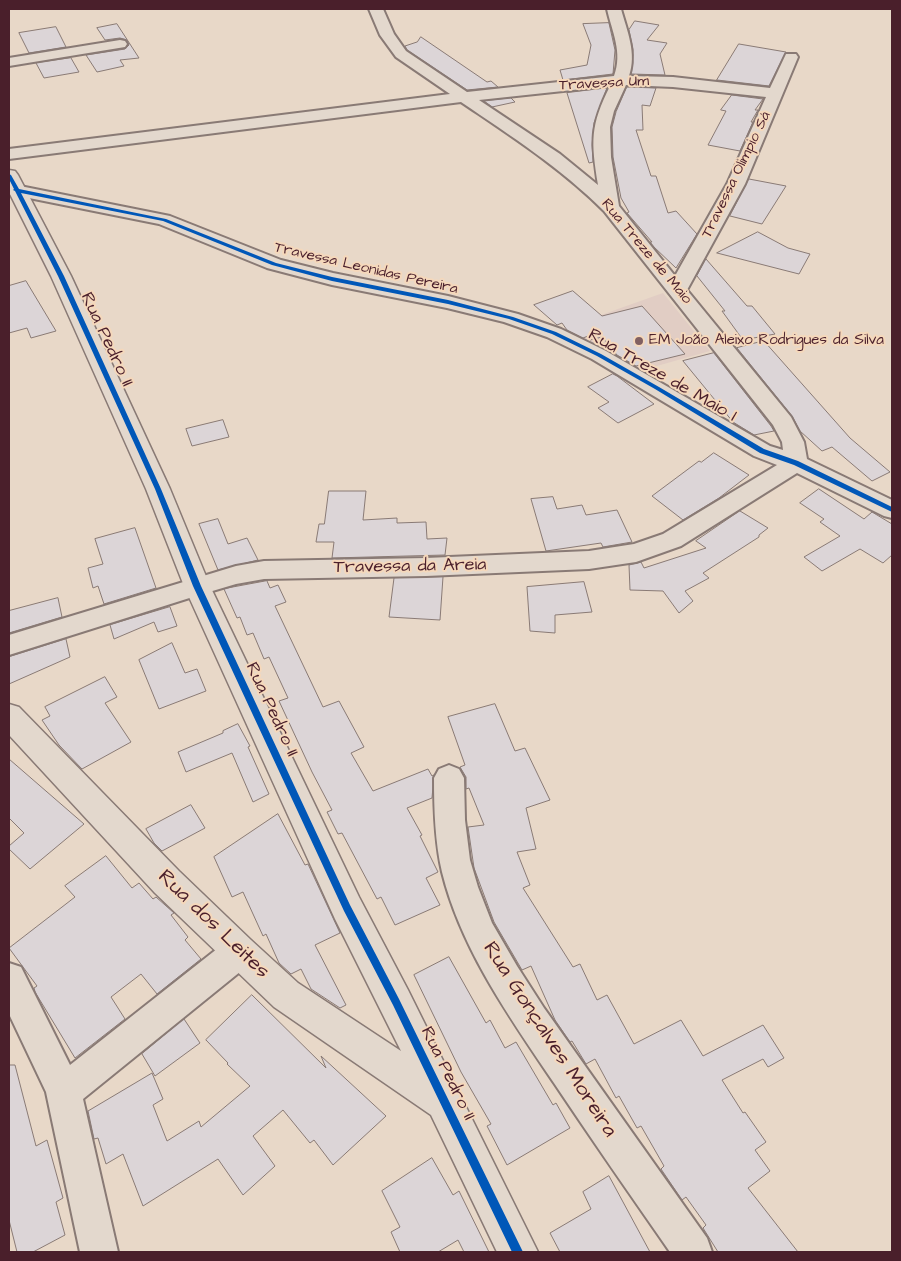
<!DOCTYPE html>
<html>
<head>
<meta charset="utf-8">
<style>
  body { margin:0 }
  #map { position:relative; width:901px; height:1261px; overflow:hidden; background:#e8d8c8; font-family:"Architects Daughter",sans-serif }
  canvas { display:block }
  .frame { position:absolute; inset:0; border:10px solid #4a1f2b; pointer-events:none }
</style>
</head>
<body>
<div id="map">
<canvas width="901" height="1261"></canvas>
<div class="frame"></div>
</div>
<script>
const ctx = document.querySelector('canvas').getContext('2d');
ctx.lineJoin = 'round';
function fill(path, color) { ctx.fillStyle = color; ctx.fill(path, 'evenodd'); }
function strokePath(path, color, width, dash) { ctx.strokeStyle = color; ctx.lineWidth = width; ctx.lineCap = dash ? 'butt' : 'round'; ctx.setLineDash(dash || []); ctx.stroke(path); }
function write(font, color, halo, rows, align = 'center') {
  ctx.font = font + ' "Architects Daughter",sans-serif'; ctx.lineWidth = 4; ctx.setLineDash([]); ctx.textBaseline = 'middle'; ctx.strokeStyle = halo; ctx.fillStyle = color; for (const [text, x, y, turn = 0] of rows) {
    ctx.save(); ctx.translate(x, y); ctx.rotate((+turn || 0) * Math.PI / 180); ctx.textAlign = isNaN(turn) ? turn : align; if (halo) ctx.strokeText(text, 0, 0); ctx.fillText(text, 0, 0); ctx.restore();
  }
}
const built = new Path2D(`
  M663,293L710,351L639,371L556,331Z`);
const building = new Path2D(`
  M635,21L659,25L647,40L667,43L660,54L665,75L631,74L633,50L629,30Z
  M609,23L615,50L613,74L563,80L560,70L587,65L591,45L583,24Z
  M117,24L139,58L120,60L124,66L97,72L86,55L125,49L129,45L127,40L120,38L105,40L97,28Z
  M56,27L66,47L29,53L19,33Z
  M421,37L487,82L491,81L498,87L467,90L407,50L405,46L417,42Z
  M739,44L786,52L769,86L717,80Z
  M71,58L79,72L44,78L36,63Z
  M627,87L656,88L650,106L642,105L643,130H636L651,176H656L668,213L676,211L697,234L676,268L654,247L650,242H652L627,213L629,212L621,198L613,157L612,127L616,112Z
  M607,88L594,123L592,145L593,162L589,163L567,93Z
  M732,95L763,99L755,110H758L751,122H753L740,151L708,145L726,111L721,110Z
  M511,98L515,102L492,107L484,101Z
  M749,179L786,186L762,224L730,216Z
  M758,232L788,248L810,254L799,274L717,253Z
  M706,259L747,306H752L775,334L743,340L722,311H725L697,276Z
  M26,281L56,331L31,338L27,328L9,333V286Z
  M573,291L602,316L642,306L685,354L636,366L617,355L602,337L590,340L588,336L583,338L567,330L562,323L557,325L534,305Z
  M764,341L850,438L890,472L872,481L832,447L822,451L800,431L792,416L737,348Z
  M714,353L771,426L774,431L754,435L733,422L683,361Z
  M613,374L617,376L654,404L618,423L598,408L609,402L588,387Z
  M223,420L229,437L192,446L186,429Z
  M714,453L749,475L719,498L683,520L652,496L699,461L701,462Z
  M819,489L864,519L872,512L892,524V555L883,563L860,549L822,571L804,557L840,536L820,522L824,519L800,503Z
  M329,491H366L363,520L397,518V523L426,522L427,539L447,538L445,555L332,558L334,542H316L319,524H324Z
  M553,497L557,509L582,505L586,515L617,510L632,542L603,547L601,543L546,551L531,499Z
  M740,511L768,528L759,535V537L703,573L709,578L685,591L693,601L679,613L663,591L630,590L629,565L641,562L644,568L706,548L696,541Z
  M218,519L228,544L247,538L258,560L218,570L199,524Z
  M135,528L156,588L104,604L98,586L93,588L88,568L103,564L95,539Z
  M443,577L440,620L389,617L394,578Z
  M267,581L270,588L278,585L286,602L275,606L323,707L339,701L364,747L351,753L373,791L428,769L432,776L434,775L432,798L407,808L422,835L420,836L438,872L426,878L440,905L395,925L381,897L377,899L342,833L338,834L327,812L332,810L312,772L279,701L288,698L269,657L264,659L253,633L247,635L240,617L237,618L224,589Z
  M584,582L592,612L555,615V633L530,631L527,587Z
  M58,598L62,617L9,633V611Z
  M170,607L177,626L158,632L154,622L114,639L110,625Z
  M66,639L70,657L9,684V657Z
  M172,643L185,673L197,669L206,691L159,709L139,660Z
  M105,677L117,697L105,703L131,742L82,769L59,745L42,720L50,716L45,707Z
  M495,704L515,751L525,748L550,800L526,808L536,849L517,852L530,885L523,888L573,967L580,964L597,1000L607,995L634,1044L681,1020L703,1056L763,1025L784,1058L768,1067L763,1059L722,1080L743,1113L745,1112L766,1142L755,1150L770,1171L748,1188L798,1252H718L703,1228L706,1225L686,1197L682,1200L661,1169L664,1166L641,1126L637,1128L619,1096L616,1098L595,1059L586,1064L572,1041L570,1042L555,1020L531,966L522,970L494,922L474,868L468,827L484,825L469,788L466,789V777L460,767L465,765L448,717Z
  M238,724L250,746L248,747L269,794L253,802L232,753L186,772L178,752L223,733V731Z
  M9,759L84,824L30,869L9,849V846L24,833L9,818Z
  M191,805L205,828L162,851L154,843L146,829Z
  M278,814L305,865L308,864L340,933L315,945L346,1005L340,1008L311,989L301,969L291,974L279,963L266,934L263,936L243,892L232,897L214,857Z
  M106,856L132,888L139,883L153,899L156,897L174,913L171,915L188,937L185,940L201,959L157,994L141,974L111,997L125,1019L75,1058L35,992L34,988L37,986L9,948L75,897L65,886Z
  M449,957L486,1023L490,1020L505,1048L516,1042L553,1105L556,1103L570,1128L507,1165L487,1126L491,1124L461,1072L414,975Z
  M252,995L326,1068L321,1056L386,1116L333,1165L314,1140L310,1143L283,1110L253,1136L275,1166L243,1195L218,1159L143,1206L123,1154L106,1164L98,1138L94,1139L88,1111L152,1073L163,1099L153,1105L167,1141L199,1121L201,1127L250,1086L227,1064L228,1063L206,1040Z
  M184,1019L200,1043L155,1076L142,1054Z
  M9,1065H15L36,1146L47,1140L63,1198L56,1202L65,1235L33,1252H17L9,1220Z
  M432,1158L453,1195L459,1191L489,1252H464L458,1240L438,1252H400L391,1232L400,1227L382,1191Z
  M609,1176L650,1252H560L550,1233L591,1209L583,1192Z`);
const minor = new Path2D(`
  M369,9H383L394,34L406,51L467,92L614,76C623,52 612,32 607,9H621C627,31 637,53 629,76L673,77L770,88L786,54H796L798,57L745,184L687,290L791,417L804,442L807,459L892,500V518L884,516L797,473L681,546L636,562L589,569L426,576L264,579L236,584L199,595L9,655V635L236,566L264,561L426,558L589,551L634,544L663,534L777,465L754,456L592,359L547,337L504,322L447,308L332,285L267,268L159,224L9,194V186L15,185L170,216L281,260L333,273L448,296L518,314L561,329L606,351L770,446L783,450L782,442L773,425L604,211C561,168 511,136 461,102L9,159V149L450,94L396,57L380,35ZM626,85L673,87L766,97L727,184L675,276L619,206L611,157L610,127L614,111ZM610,86C590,126 591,141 598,185L560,154L479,100Z
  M120,40L125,41L127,44L125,47L9,66V58Z
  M449,765L459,769L464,778L465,820L470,860L478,887L492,923L517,966L544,1008L707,1238L712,1252H670C631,1196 592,1140 554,1083C510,1018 461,949 442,872C435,842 434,810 434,778L439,769Z
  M239,936L251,941L255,952L251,963L83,1099L118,1252H80L46,1092L9,1014V963L21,967L70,1065L227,941Z`);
const tertiary = new Path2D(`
  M9,170L15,171L18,175L71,276L170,489L210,586L359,897L408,990L538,1252H497L431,1115L274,1007L155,893L9,735V704L19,707L179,871L251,940L298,983L401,1051L335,919L184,586L146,489L51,276L9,192Z`);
const cycleway = new Path2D(`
  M9,174L11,175L19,189L166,219L276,263L332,277L448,300L513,317L556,332L601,354L659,387L764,449L798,461L892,507V512L794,465L760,453L655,389L597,356L552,334L509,319L448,304L332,281L272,265L163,221L21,193L64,276L161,489L201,586L350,905L399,999L523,1252H512L393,1005L344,911L193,586L155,489L58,276L15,191L13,190L14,189L9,179Z`);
const markers = [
  [639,341,5,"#816062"]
];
const farStreetnames = [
  ["Travessa Um",604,84,-3],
  ["Travessa Olimpio Sá",737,175,-64],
  ["Rua Treze de Maio",646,252,50],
  ["Travessa Leonidas Pereira",366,269,13]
];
const farPoinames = [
  ["EM João Aleixo Rodrigues da Silva",649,341]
];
const streetNames = [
  ["Rua Pedro II",106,340,65],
  ["Rua Treze de Maio I",662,376,30],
  ["Travessa da Areia",410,567,-1],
  ["Rua Pedro II",271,710,65],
  ["Rua Pedro II",447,1074,64]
];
const nearStreetnames = [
  ["Rua dos Leites",213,925,44],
  ["Rua Gonçalves Moreira",549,1040,57]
];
fill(built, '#e1cdc4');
fill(building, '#dcd5d7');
strokePath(building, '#897a75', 1);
strokePath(minor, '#897a75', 4);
strokePath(tertiary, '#897a75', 3);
fill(minor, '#e3d8cd');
fill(tertiary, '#e3d8cd');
fill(cycleway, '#0057b8');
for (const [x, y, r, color] of markers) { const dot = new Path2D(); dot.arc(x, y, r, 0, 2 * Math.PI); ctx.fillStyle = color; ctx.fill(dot); strokePath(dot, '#f5d8bb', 2); }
write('15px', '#4a1f2b', '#f5d8bb', farStreetnames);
write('15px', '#4a1f2b', '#f5d8bb', farPoinames, 'left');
write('18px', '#4a1f2b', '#f5d8bb', streetNames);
write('21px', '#4a1f2b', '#f5d8bb', nearStreetnames);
</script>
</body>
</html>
